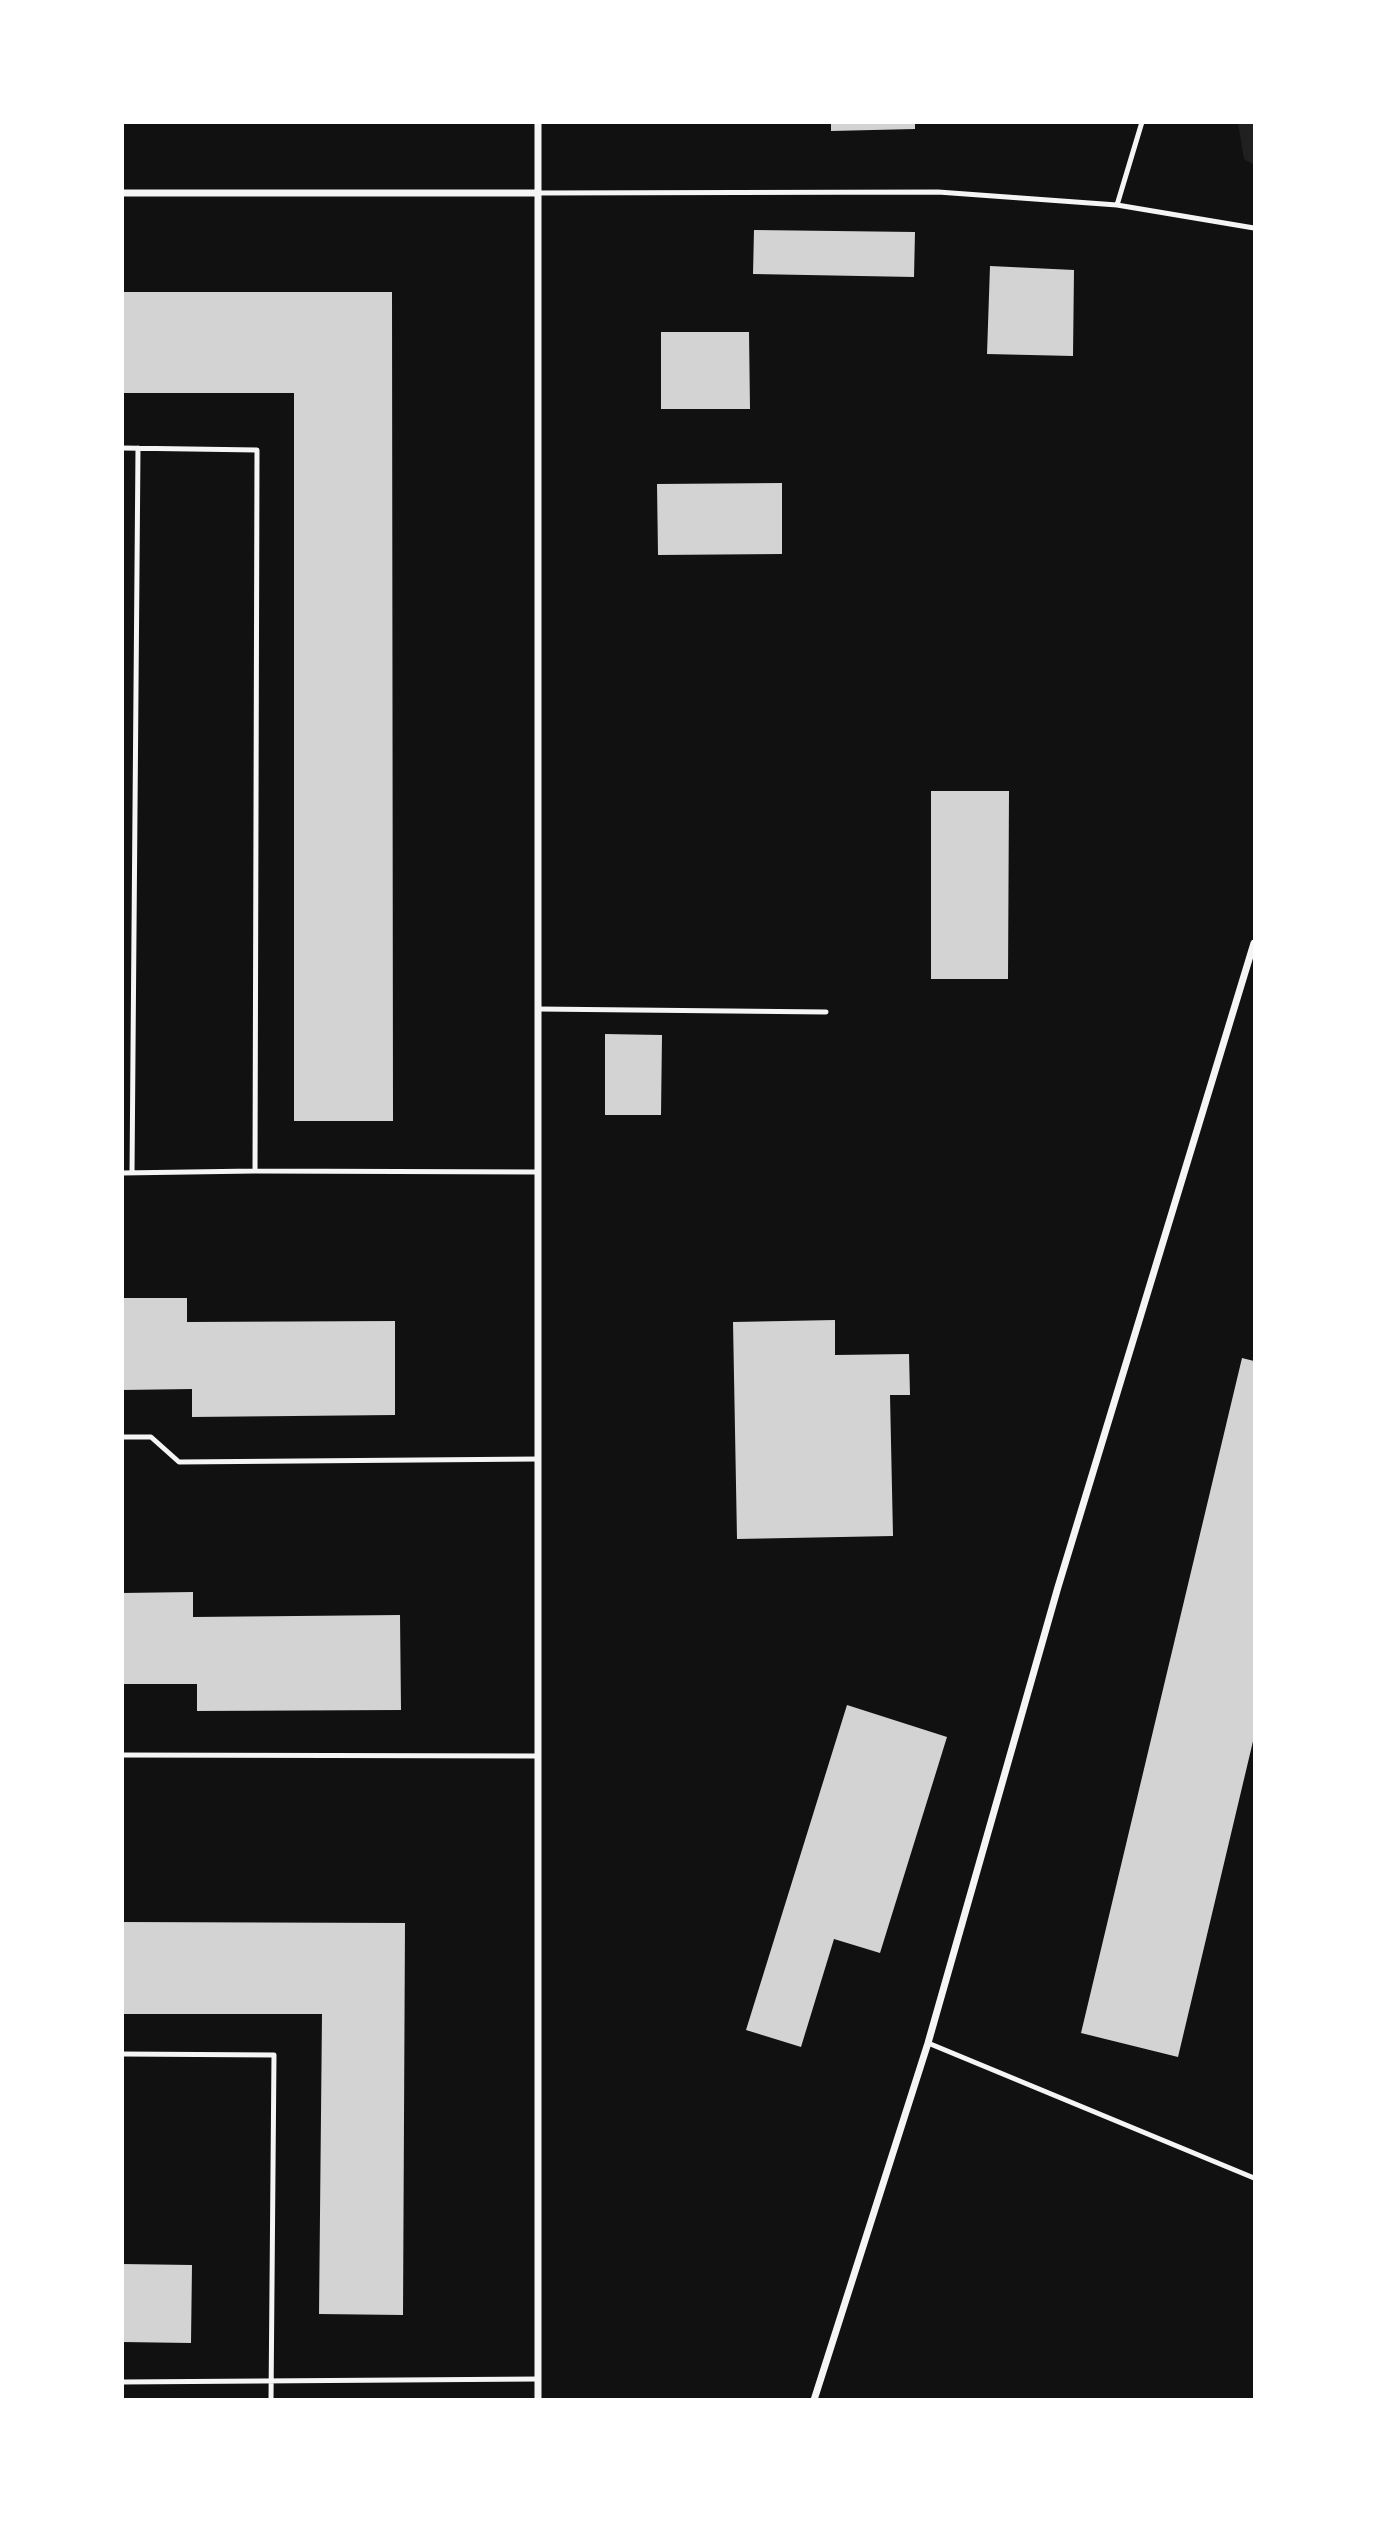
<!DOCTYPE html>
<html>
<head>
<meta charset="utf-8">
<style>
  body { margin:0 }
  #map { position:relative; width:1377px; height:2522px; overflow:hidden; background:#111; font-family:"Crimson Pro",serif }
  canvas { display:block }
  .frame { position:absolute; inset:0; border:124px solid #fff; pointer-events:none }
</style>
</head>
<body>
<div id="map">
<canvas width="1377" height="2522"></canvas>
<div class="frame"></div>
</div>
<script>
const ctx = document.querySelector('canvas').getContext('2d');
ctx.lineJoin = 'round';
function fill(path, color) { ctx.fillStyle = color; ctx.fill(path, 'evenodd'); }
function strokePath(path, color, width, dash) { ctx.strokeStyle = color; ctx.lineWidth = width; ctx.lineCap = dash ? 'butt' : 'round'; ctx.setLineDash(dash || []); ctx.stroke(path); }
const green = new Path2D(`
  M1238,123H1254V165L1244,159Z`);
const building = new Path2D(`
  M831,122H915V129L831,131Z
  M754,230L915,232L914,277L753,274Z
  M990,266L1074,270L1073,356L987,354Z
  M122,292H392L393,1121H294V393H122Z
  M661,332H749L750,409H661Z
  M782,483V554L658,555L657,484Z
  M931,791H1009L1008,979H931Z
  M605,1034L662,1035L661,1115H605Z
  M122,1298H187V1322L395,1321V1415L192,1417V1389L122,1390Z
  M835,1320V1355L909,1354L910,1395H890L893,1536L737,1539L733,1322Z
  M1242,1358L1254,1361V1737L1178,2057L1081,2033Z
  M193,1592V1617L400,1615L401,1710L197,1711V1684H122V1593Z
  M847,1705L947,1737L880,1953L834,1939L801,2047L746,2030Z
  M122,1922L405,1923L403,2315L319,2314L322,2014H122Z
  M122,2264L192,2265L191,2343L122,2342Z`);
const service = new Path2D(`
  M538,193L938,192L1117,205L1254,228
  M1117,205L1142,122
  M122,448L257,450L255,1171
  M538,1009L826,1012
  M122,1173L255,1171L538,1172
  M132,1173L138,448
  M122,1437H151L179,1462L538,1459
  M122,1755L537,1756
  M928,2043L1254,2178
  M122,2054L274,2055L271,2400
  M122,2382L538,2379`);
const minor = new Path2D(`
  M538,122V2400
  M122,193H538
  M814,2400L928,2043L1058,1587L1254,943`);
fill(green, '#202020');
fill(building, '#d3d3d3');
strokePath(service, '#f5f5f5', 5);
strokePath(minor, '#f5f5f5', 7);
</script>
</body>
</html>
